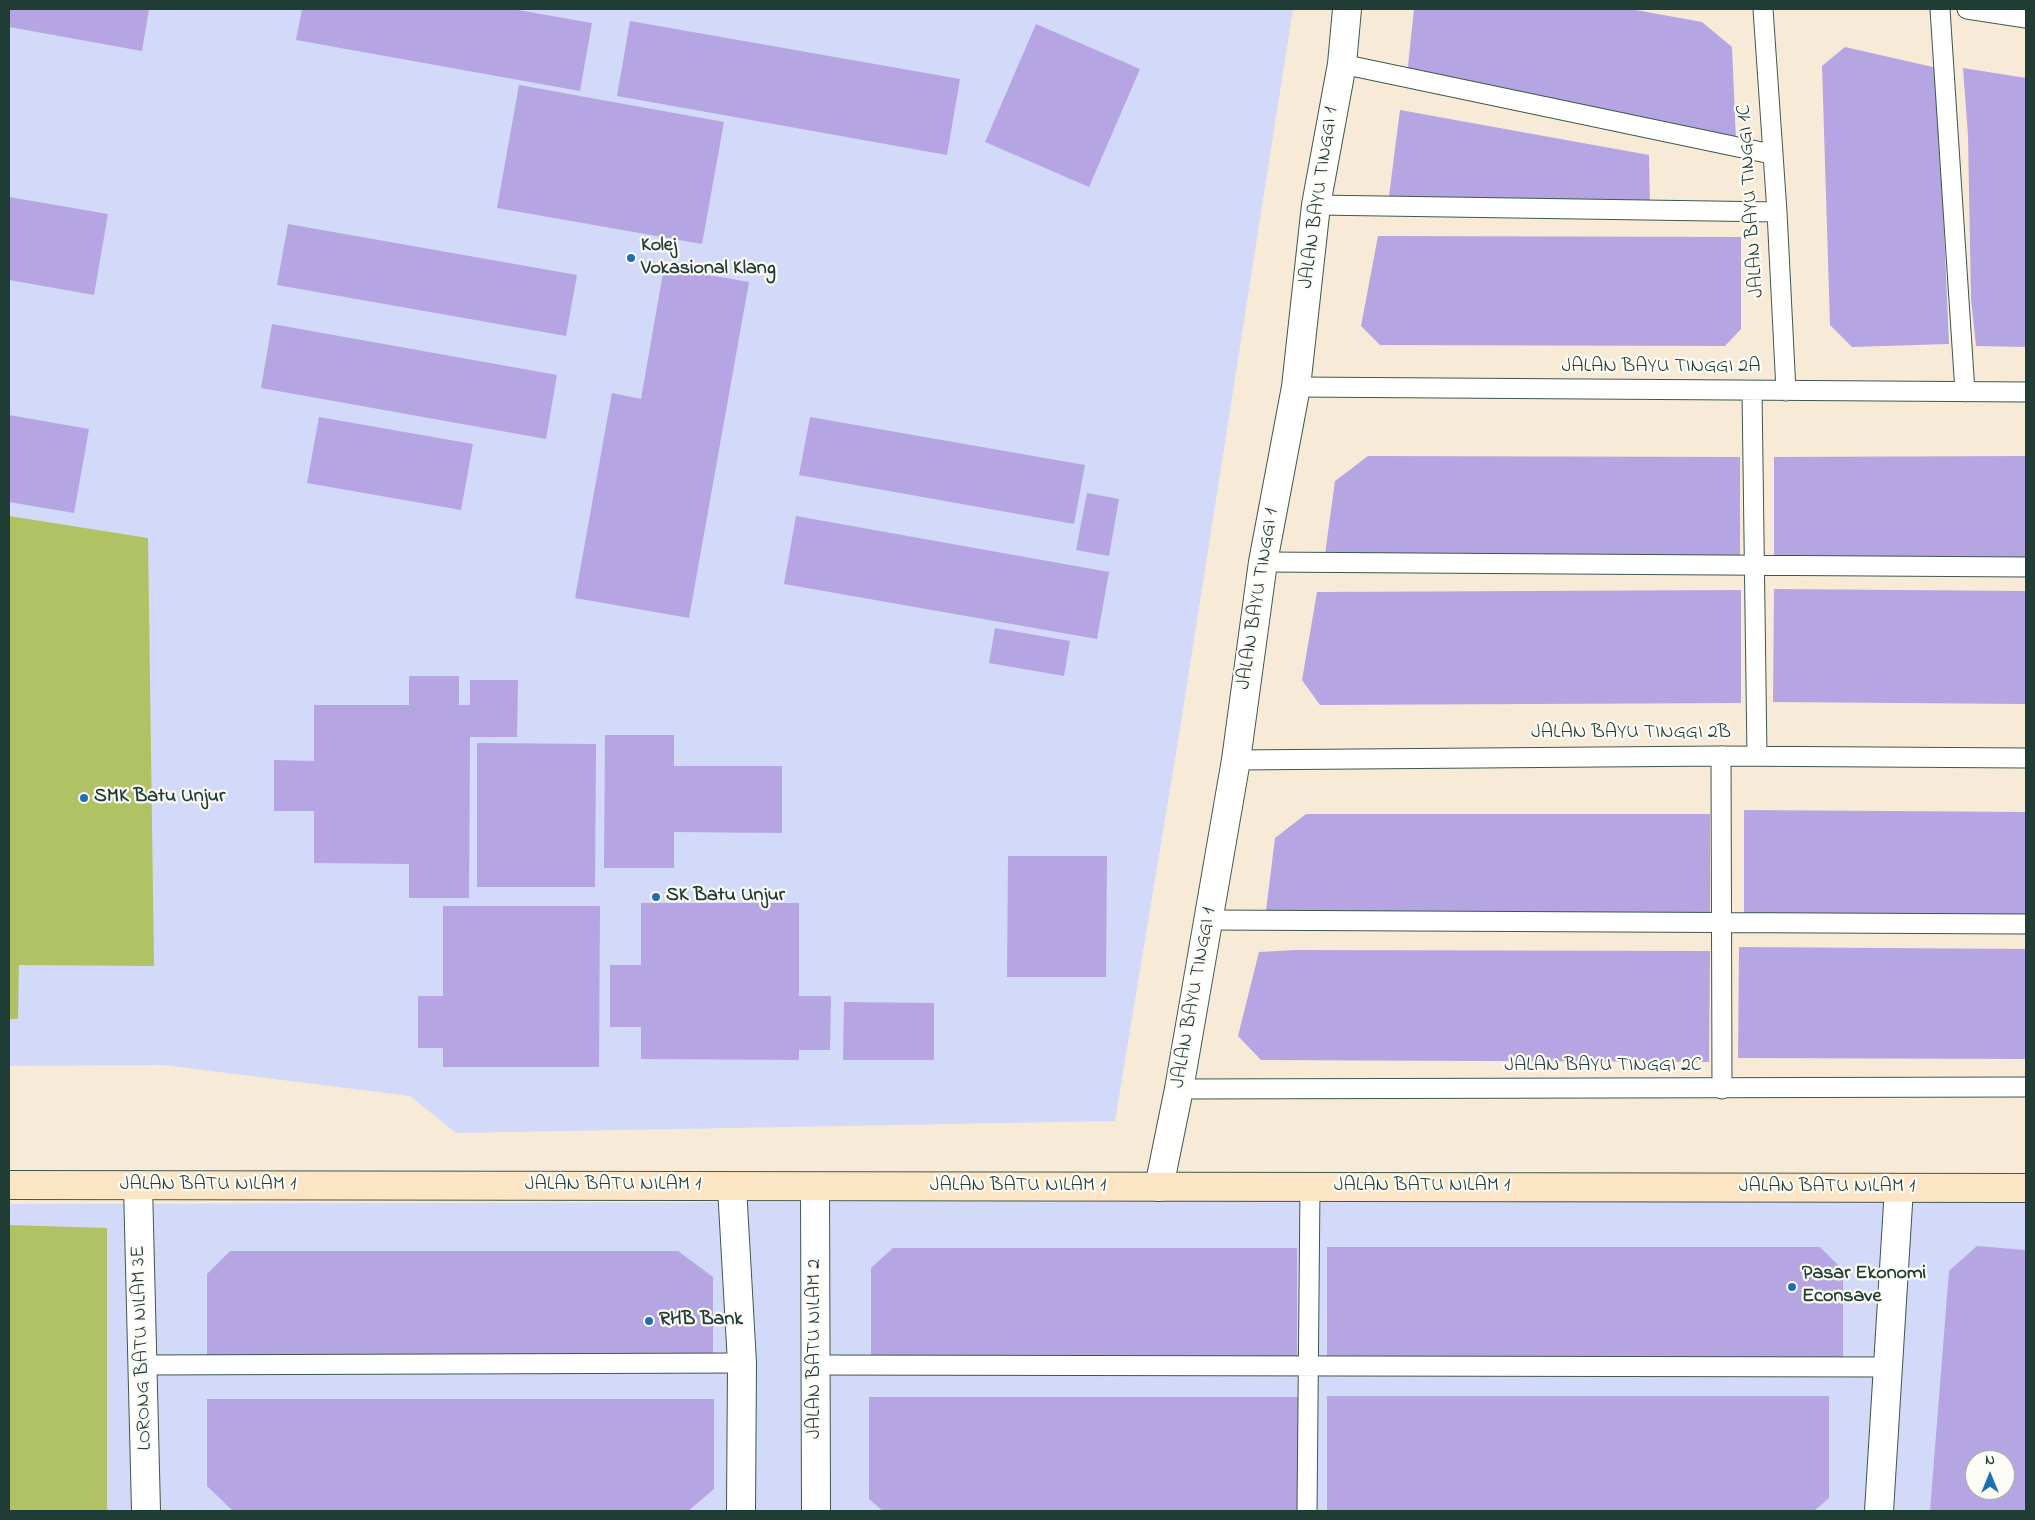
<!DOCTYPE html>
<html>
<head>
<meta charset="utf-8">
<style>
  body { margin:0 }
  #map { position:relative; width:2035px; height:1520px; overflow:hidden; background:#f7ebd8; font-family:"Indie Flower",sans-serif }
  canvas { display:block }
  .frame { position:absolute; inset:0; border:10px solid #1f3d34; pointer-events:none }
  .north { position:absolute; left:1965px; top:1450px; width:50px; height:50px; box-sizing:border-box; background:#fdfcf7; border:1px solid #a4b0a9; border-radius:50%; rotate:0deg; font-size:14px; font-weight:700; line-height:20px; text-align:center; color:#1f3d34 }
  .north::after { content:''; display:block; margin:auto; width:18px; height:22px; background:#1f6fb2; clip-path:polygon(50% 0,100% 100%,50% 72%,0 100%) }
</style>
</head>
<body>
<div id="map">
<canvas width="2035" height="1520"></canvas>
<div class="frame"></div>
<div class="north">N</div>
</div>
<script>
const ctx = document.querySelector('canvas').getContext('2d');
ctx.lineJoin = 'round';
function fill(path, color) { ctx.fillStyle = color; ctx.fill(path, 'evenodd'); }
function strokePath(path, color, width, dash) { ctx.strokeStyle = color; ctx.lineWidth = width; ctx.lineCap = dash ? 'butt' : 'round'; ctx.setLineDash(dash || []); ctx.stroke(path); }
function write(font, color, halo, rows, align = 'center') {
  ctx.font = font + ' "Indie Flower",sans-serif'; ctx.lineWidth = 4.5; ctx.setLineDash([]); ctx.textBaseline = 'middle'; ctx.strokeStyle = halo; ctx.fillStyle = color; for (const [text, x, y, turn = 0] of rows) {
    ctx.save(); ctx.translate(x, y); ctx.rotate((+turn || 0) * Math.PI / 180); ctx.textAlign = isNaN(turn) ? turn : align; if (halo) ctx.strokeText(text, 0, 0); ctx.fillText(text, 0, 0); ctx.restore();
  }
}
const built = new Path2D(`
  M9,9H1293L1180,729L1115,1121L456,1133L410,1096L163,1065L9,1066Z
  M2026,1199V1511H9V1204ZM1975,1460H2005V1490H1975Z`);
const green = new Path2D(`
  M9,516L148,538L154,966L19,965L18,1019H9Z
  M9,1225L107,1228V1511H9Z`);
const building = new Path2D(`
  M9,9H149L142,51L9,27Z
  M302,9H512L592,23L580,91L296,40Z
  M1414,9H1630L1702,22L1732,47L1736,141L1406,85Z
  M630,21L960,79L947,155L617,96Z
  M1036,24L1140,69L1089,187L985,142Z
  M1845,47L1937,68L1949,344L1852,347L1830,325L1822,66Z
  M1963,68L2026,78V347L1976,346L1971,299L1968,136Z
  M519,85L724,122L702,244L497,208Z
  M1400,110L1649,155L1650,209L1388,204Z
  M9,197L108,214L94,295L9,280Z
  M288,224L577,275L566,336L277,285Z
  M1378,236L1741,237V329L1725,346L1380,345L1361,326Z
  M664,267L749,282L689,618L575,598L612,393L641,399Z
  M272,324L557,375L546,439L261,388Z
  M9,415L89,429L74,513L9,502Z
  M319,417L473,444L461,510L307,483Z
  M810,417L1085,465L1074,524L799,475Z
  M1368,456L1740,457V569H1323L1335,481Z
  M2026,456V565L1774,566V457Z
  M1087,493L1119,499L1109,556L1076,550Z
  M796,516L1109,572L1097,639L784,584Z
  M1774,589L2026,591V704L1773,702Z
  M1741,590V703L1320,705L1302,680L1317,592Z
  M995,628L1070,641L1064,676L989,663Z
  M409,676H459V705H470V680H518L517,737H470L469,898H409V864L314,863V811H274V760L314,761V705H409Z
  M605,735H674V766H782V833L674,832V868H604Z
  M477,743L596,744L595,887H477Z
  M1744,810L2026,812V922L1744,920Z
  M1306,814H1710V925L1264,927L1275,838Z
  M1008,856H1107L1106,977H1007Z
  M641,903H799V996H831L830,1050H799V1060L641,1059V1027H610V965H641Z
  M443,906H600L599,1067H443V1048H418V996H443Z
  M1739,947L2026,949V1059L1738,1058Z
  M1296,950L1710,951L1709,1062L1261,1060L1238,1036L1259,952Z
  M844,1002L934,1003V1060H843Z
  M1977,1246L2026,1250V1511H1930L1949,1271ZM1975,1460H2005V1490H1975Z
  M1327,1247H1820L1843,1270V1364H1327Z
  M893,1248H1297V1365H871V1268Z
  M230,1251H678L713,1277V1366H207V1274Z
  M1327,1396H1829V1498L1814,1511H1327Z
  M869,1397H1298V1511H883L869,1499Z
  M207,1399H714V1489L688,1511H233L207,1486Z`);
const service = new Path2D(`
  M1763,9L1777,212L1786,391
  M1940,9L1965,392
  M1967,9L2026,18
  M1342,64L1771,154
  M1316,205L1777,212
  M1296,387L2026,392
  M1752,391L1757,756
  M1263,562L2026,567
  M1721,756L1722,1089
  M1236,760L1721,756L2026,758
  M1208,920L2026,924
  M1179,1089L2026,1087
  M144,1365L742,1363
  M817,1365L1887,1367
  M1307,1511L1310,1187`);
const minor = new Path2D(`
  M138,1185L146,1511
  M732,1187L742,1363L741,1511
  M815,1187L816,1511
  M1159,1187L1179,1089L1236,760L1263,562L1296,387L1316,205L1342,64L1347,9
  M1879,1511L1899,1188`);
const secondary = new Path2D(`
  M9,1185L2026,1188`);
const markers = [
  [631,258,5,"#1f6fb2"],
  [84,798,5,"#1f6fb2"],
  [656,897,5,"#1f6fb2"],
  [1792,1287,5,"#1f6fb2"],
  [649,1321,5,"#1f6fb2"]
];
const streetNames = [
  ["JALAN BAYU TINGGI 1",1320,198,-82],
  ["JALAN BAYU TINGGI 1C",1752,201,-94],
  ["JALAN BAYU TINGGI 2A",1661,368],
  ["JALAN BAYU TINGGI 1",1259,599,-81],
  ["JALAN BAYU TINGGI 2B",1631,734],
  ["JALAN BAYU TINGGI 1",1195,998,-80],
  ["JALAN BAYU TINGGI 2C",1603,1067],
  ["JALAN BATU NILAM 1",208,1186],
  ["JALAN BATU NILAM 1",613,1186],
  ["JALAN BATU NILAM 1",1018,1187],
  ["JALAN BATU NILAM 1",1422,1187],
  ["JALAN BATU NILAM 1",1827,1188],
  ["LORONG BATU NILAM 3E",143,1348,-92],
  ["JALAN BATU NILAM 2",816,1349,-90]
];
const poiNames = [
  ["Kolej",641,247],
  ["Vokasional Klang",641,270],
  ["SMK Batu Unjur",94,798],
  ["SK Batu Unjur",666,897],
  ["Pasar Ekonomi",1802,1275],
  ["Econsave",1802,1298],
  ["RHB Bank",659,1321]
];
fill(built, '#d3d9f9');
fill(green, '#b1c265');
fill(building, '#b5a5e3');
strokePath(service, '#3f574d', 21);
strokePath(minor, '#3f574d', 30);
strokePath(secondary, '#3f574d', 30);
strokePath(service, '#fff', 19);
strokePath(minor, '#fff', 28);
strokePath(secondary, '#fce5c4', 28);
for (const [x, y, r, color] of markers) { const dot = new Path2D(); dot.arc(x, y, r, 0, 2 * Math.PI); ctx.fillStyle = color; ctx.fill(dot); strokePath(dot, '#fdfcf7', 2); }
write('20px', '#1f3d34', '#fdfcf7', streetNames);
write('bold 20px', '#1f3d34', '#fdfcf7', poiNames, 'left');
</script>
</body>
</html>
